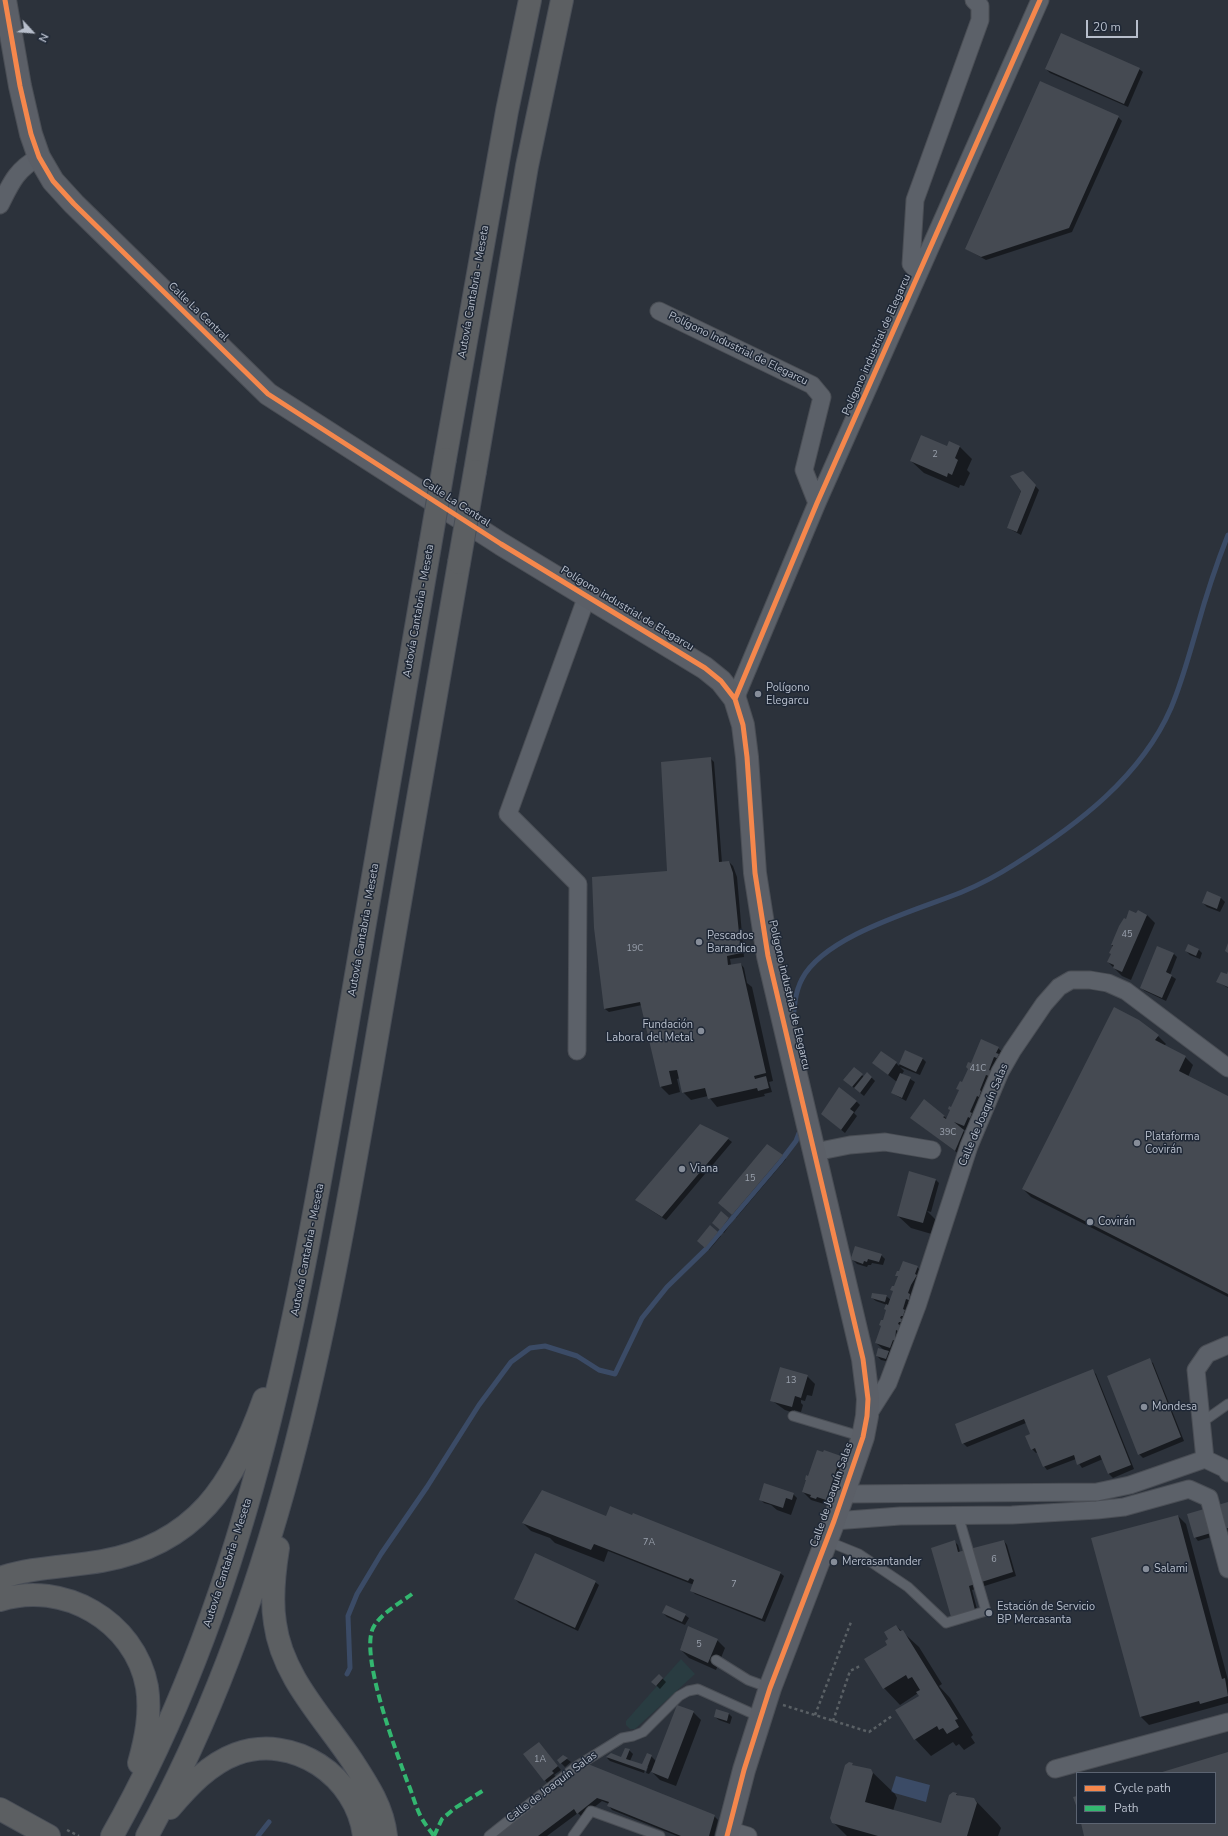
<!DOCTYPE html>
<html>
<head>
<meta charset="utf-8">
<style>
  body { margin:0 }
  #map { position:relative; width:1228px; height:1836px; overflow:hidden; background:#2c323b; font-family:"Nunito Sans",sans-serif }
  canvas { display:block }
  .legend { position:absolute; left:1076px; top:1772px; width:140px; height:52px; box-sizing:border-box; background:#1f2836; border:1px solid #5c6472; margin:0; padding:5px 7px; list-style:none; font-size:12px; color:#b7becb }
  .legend li { display:flex; align-items:center; gap:8px; height:20px }
  .legend b { width:20px; border:1px solid #5c6472 }
  .north { position:absolute; left:12px; top:12px; width:40px; height:40px; -webkit-text-stroke:3px #1f2836; paint-order:stroke; rotate:116deg; font-size:11px; font-weight:700; line-height:16px; text-align:center; color:#b7becb }
  .north::after { content:''; display:block; margin:auto; width:14px; height:18px; background:#b7becb; clip-path:polygon(50% 0,100% 100%,50% 72%,0 100%) }
  .scale { position:absolute; left:1086px; top:20px; width:52px; height:18px; box-sizing:border-box; border:2px solid #b7becb; border-top:0; padding-left:5px; font-size:12px; line-height:14px; white-space:nowrap; color:#b7becb; -webkit-text-stroke:3px #1f2836; paint-order:stroke }
</style>
</head>
<body>
<div id="map">
<canvas width="1228" height="1836"></canvas>
<ul class="legend">
<li><b style="height:5px;background:#f5874c"></b>Cycle path</li>
<li><b style="height:5px;background:#33b770"></b>Path</li>
</ul>
<div class="north">N</div>
<div class="scale">20 m</div>
</div>
<script>
const ctx = document.querySelector('canvas').getContext('2d');
ctx.lineJoin = 'round';
function fill(path, color) { ctx.fillStyle = color; ctx.fill(path, 'evenodd'); }
function strokePath(path, color, width, dash) { ctx.strokeStyle = color; ctx.lineWidth = width; ctx.lineCap = dash ? 'butt' : 'round'; ctx.setLineDash(dash || []); ctx.stroke(path); }
function write(font, color, halo, rows, align = 'center') {
  ctx.font = font + ' "Nunito Sans",sans-serif'; ctx.lineWidth = 3; ctx.setLineDash([]); ctx.textBaseline = 'middle'; ctx.strokeStyle = halo; ctx.fillStyle = color; for (const [text, x, y, turn = 0] of rows) {
    ctx.save(); ctx.translate(x, y); ctx.rotate((+turn || 0) * Math.PI / 180); ctx.textAlign = isNaN(turn) ? turn : align; if (halo) ctx.strokeText(text, 0, 0); ctx.fillText(text, 0, 0); ctx.restore();
  }
}
const green = new Path2D(`
  M681,1659L695,1674L635,1729H630L626,1725V1721Z`);
const water = new Path2D(`
  M896,1776L930,1785L926,1802L891,1792Z`);
const shadow = new Path2D(`
  M1046,69H1139L1143,72L1128,107L1050,73Z
  M1118,117L1122,121L1072,232L986,260L966,249Z
  M960,447L972,459L967,470L970,473L964,486L960,485L959,488L924,473L911,461L948,448Z
  M1026,476L1039,490L1021,535L1008,528Z
  M710,758L714,762L722,863L729,862L733,866L737,877L744,957L730,959L731,965L741,964L744,968L747,983L752,987L773,1081L769,1082L772,1092L764,1094L765,1096L717,1107L708,1096L691,1100L683,1092L680,1078L677,1079L680,1092L669,1095L661,1087L642,1005L609,1012L605,1009L668,872Z
  M1208,892L1221,898L1225,902L1220,912L1207,907L1203,903Z
  M1147,915L1155,923L1131,980L1122,976L1108,962L1112,954V944Z
  M1188,945L1199,950L1202,953L1200,959L1190,955L1186,951Z
  M1174,954L1177,957L1170,975L1176,979L1166,1001L1145,991L1141,988Z
  M1228,974V988L1218,982Z
  M1158,1036L1166,1044L1164,1046L1185,1057L1193,1065L1188,1077L1228,1097V1297L1031,1197L1023,1189Z
  M998,1048L1006,1056L972,1134L962,1129L967,1135L959,1154L911,1118L944,1116L947,1119L971,1064Z
  M905,1051L922,1058L926,1062L920,1075L900,1067L904,1071L902,1074L915,1082L906,1101L892,1093L897,1082L873,1063H896L899,1066Z
  M854,1068L864,1077L867,1073L875,1081L864,1096L848,1083Z
  M856,1101L860,1105L854,1113L857,1116L845,1133L822,1114Z
  M700,1125L728,1139L732,1142L666,1220L640,1203Z
  M782,1156L786,1159L736,1218L723,1207Z
  M936,1180L939,1183L931,1212L927,1211L938,1222L935,1235L911,1228L898,1216Z
  M729,1218L732,1222L724,1233L717,1227Z
  M717,1232L721,1236L709,1250L702,1245Z
  M881,1255L885,1259L883,1265L872,1263L871,1265H868L867,1267L857,1264L853,1260Z
  M917,1267L925,1275L898,1355L889,1352L892,1355L890,1362L881,1360L877,1356L884,1350L876,1343L887,1311V1305L876,1301L872,1298L886,1296L891,1300L899,1277L896,1275Z
  M1149,1360L1153,1363L1184,1441L1143,1458L1139,1454Z
  M1092,1370L1096,1374L1134,1469L1113,1478L1109,1474L1103,1459L1082,1468L1076,1459L1047,1470L1044,1466L1038,1452L1036,1453L1032,1449L1031,1435L1026,1423L967,1447L963,1443Z
  M807,1376L815,1384L812,1396L807,1395L805,1401L801,1400V1403L803,1405L801,1412L794,1410V1413L785,1410L771,1400Z
  M840,1457L844,1461L834,1507L811,1500L803,1492Z
  M793,1494L797,1498L791,1515L777,1510L771,1505L764,1503L760,1499Z
  M1228,1503V1532L1198,1541L1195,1537Z
  M1178,1516L1186,1524L1228,1680V1703L1149,1725L1141,1717Z
  M605,1517L780,1573L784,1576L765,1622L695,1594L691,1590L694,1585L608,1551L604,1562L555,1543L550,1538L531,1531L523,1523Z
  M1004,1541L1007,1545L1016,1576L972,1590L978,1613L955,1620V1542L958,1545L960,1552Z
  M595,1582L599,1585L578,1631L519,1603L515,1599Z
  M663,1613L685,1615L689,1618L685,1625L667,1617Z
  M896,1626L919,1647L942,1684L939,1686L950,1698L973,1735L971,1737L975,1743L964,1750L959,1744L956,1746L953,1742L931,1756L915,1739L920,1696L918,1693L900,1705L884,1688L890,1639Z
  M717,1640L725,1648L716,1670L689,1658L681,1650Z
  M659,1675L666,1682L660,1689L653,1682Z
  M693,1712L701,1720L676,1786L660,1780L651,1771L649,1774L646,1773L648,1767H646L644,1773L610,1761L607,1758L611,1754L622,1758L629,1750L633,1754L630,1761L643,1765L651,1756L656,1761Z
  M728,1713L732,1717L730,1724L719,1720L715,1717Z
  M542,1747L561,1770L554,1775L557,1777L548,1784L545,1780Z
  M563,1756L571,1762L565,1767L558,1760Z
  M849,1763L855,1767L870,1770L895,1794L897,1798L893,1811L941,1824L956,1794L959,1796L974,1799L998,1824L1001,1828L998,1836H847L833,1822Z
  M588,1765L714,1816L718,1820L714,1836H677L612,1810L609,1806V1804L602,1801L582,1817L578,1813L547,1836H499Z`);
const stream = new Path2D(`
  M793,1023C794,1008 795,992 802,979C825,935 918,910 962,892C981,884 998,875 1015,864C1077,825 1141,777 1171,708C1182,682 1189,655 1197,628C1206,596 1216,565 1228,535
  M347,1674L350,1668L348,1616L357,1594L381,1554L427,1487L479,1405L511,1362L530,1348L545,1346L577,1356L599,1370L615,1374L642,1318L667,1287L707,1248L780,1162L796,1141L801,1128
  M258,1836L269,1822`);
const building = new Path2D(`
  M1061,33L1140,68L1124,104L1045,69Z
  M1040,81L1119,116L1069,228L981,257L965,249Z
  M921,435L947,446L949,441L960,446L955,458L958,460L952,475L948,473L947,477L910,461Z
  M1023,471L1036,485L1017,532L1007,528L1021,491L1010,476Z
  M711,757L719,862L729,861L733,873L741,953L727,956L728,965L741,963L766,1073L754,1076L755,1079L766,1076L769,1088L758,1091L757,1088L708,1099L705,1088L682,1093L677,1070L669,1071L672,1084L660,1087L640,1002L604,1009L594,928L592,877L667,871L661,762Z
  M1207,891L1221,897L1217,909L1202,903Z
  M1129,910L1136,913L1138,910L1147,915L1122,972L1113,968L1114,965L1107,962L1111,954L1109,953L1113,945H1111L1119,926L1124,918L1126,919Z
  M1228,943V953L1225,951Z
  M1188,944L1199,949L1196,956L1185,951Z
  M1157,946L1174,953L1166,972L1172,975L1162,998L1140,988Z
  M1228,971V987L1216,982L1221,972L1227,974Z
  M1114,1007L1139,1020L1159,1035L1155,1040L1186,1056L1179,1071L1228,1096V1294L1022,1189Z
  M981,1039L999,1047L996,1053L999,1054L997,1058L994,1057L989,1070L991,1071L989,1076L986,1075L980,1090L981,1091L979,1097L977,1096L970,1112L972,1113L970,1118L968,1117L964,1126L954,1122L964,1130L955,1151L910,1118L924,1099L945,1116L943,1117L946,1119L950,1110L948,1109L949,1106L951,1107L959,1090L956,1089L960,1081L962,1082L968,1069L966,1067L968,1062L971,1063Z
  M905,1050L923,1058L916,1072L899,1064Z
  M881,1051L897,1062L888,1075L872,1063Z
  M854,1067L863,1074L852,1087L843,1080Z
  M867,1072L872,1077L860,1093L854,1088Z
  M900,1073L911,1077L902,1098L891,1093Z
  M839,1087L857,1101L850,1109L854,1112L841,1130L821,1114Z
  M700,1124L729,1138L662,1217L635,1200Z
  M767,1144L783,1155L732,1215L718,1203Z
  M909,1171L936,1179L923,1223L897,1216Z
  M721,1211L729,1218L720,1230L712,1223Z
  M710,1225L718,1232L705,1248L697,1241Z
  M855,1246L882,1254L879,1262L868,1259L867,1262L864,1261L863,1264L852,1260L851,1258Z
  M903,1261L918,1266L915,1274L917,1275L911,1285L908,1293L910,1294L909,1300L906,1299L903,1309L905,1310L903,1316H901L900,1318L902,1319L901,1322H899L898,1324L900,1325L898,1331L896,1330L895,1341L893,1340L890,1348L875,1343L881,1326L879,1325L881,1320H883L886,1310L884,1309L886,1304L888,1305L893,1291L890,1290L892,1286H894L898,1276H895L897,1271H899Z
  M872,1293L887,1295L885,1302L871,1298Z
  M878,1348L889,1351L886,1359L876,1356Z
  M1150,1358L1181,1437L1138,1455L1107,1376Z
  M780,1367L808,1375L801,1398L795,1396L792,1407L770,1401Z
  M1093,1369L1131,1465L1108,1474L1100,1455L1077,1465L1074,1455L1043,1467L1035,1448L1031,1450L1025,1436L1030,1434L1024,1419L962,1444L955,1424Z
  M817,1450L823,1452L824,1450L841,1456L826,1500L817,1497L816,1499L810,1497L811,1495L802,1492L806,1480H805L806,1475L808,1476Z
  M764,1483L794,1493L792,1500L786,1498L783,1508L759,1500Z
  M542,1490L606,1516L610,1506L632,1515L633,1513L781,1572L762,1619L690,1591L694,1580L690,1578L688,1581L594,1544L591,1550L522,1523Z
  M1228,1502V1528L1194,1538L1187,1514Z
  M1178,1515L1222,1679L1225,1678L1228,1696L1200,1704L1199,1701L1140,1717L1091,1538Z
  M955,1540L958,1552L1004,1540L1013,1572L969,1586L975,1610L951,1617L931,1548Z
  M535,1553L596,1581L575,1628L514,1599Z
  M666,1605L686,1614L682,1622L662,1613Z
  M896,1625L900,1631L903,1630L958,1719L955,1720L959,1727L947,1734L943,1728L939,1730L937,1726L914,1740L895,1710L919,1696L916,1692L920,1690L912,1677L908,1679L906,1675L883,1689L864,1659L887,1645L885,1641L888,1639L884,1632Z
  M688,1626L718,1639L708,1663L680,1650Z
  M659,1674L663,1678L656,1686L651,1682Z
  M677,1705L694,1711L668,1779L651,1772Z
  M716,1709L729,1713L727,1721L714,1717Z
  M539,1742L558,1766L552,1771L554,1773L544,1781L523,1754Z
  M625,1748L630,1749L626,1759L642,1764L647,1753L652,1755L646,1771L606,1757L611,1753L621,1757Z
  M1228,1752V1836H1084L1081,1823H1215V1773H1159Z
  M563,1755L568,1758L560,1764L557,1760Z
  M849,1762L853,1763L852,1765L871,1769L873,1773L865,1802L941,1823L949,1795L953,1792L957,1793L956,1795L974,1798L977,1803L967,1836H878L832,1823L830,1818L845,1765Z
  M588,1764L715,1815L709,1836H681L607,1806L609,1802L597,1798L577,1814L574,1809L538,1836H496Z
  M1077,1796V1808L1073,1797Z`);
const path = new Path2D(`
  M783,1705L869,1732L892,1716
  M815,1715L851,1622
  M833,1721L850,1671L860,1666
  M67,1830L79,1836`);
const lane = new Path2D(`
  M793,1416L863,1437
  M1201,1423L1228,1404
  M827,1541L859,1554L908,1587L946,1623L986,1611L958,1515
  M716,1660L748,1680L770,1688
  M489,1836L577,1766L622,1738L633,1736L643,1732L679,1696L688,1691L698,1689L760,1717
  M573,1836L591,1811L660,1836`);
const street = new Path2D(`
  M0,205C11,183 16,170 39,157
  M919,273L911,264L915,200L980,20V6L974,0
  M659,311L812,385L822,397L804,470L817,503
  M735,699L817,503L1040,0
  M577,1051L578,884L508,814L587,596
  M815,1152L850,1145L885,1142L932,1150
  M1228,1345L1207,1354L1196,1370L1205,1459L1226,1469L1228,1473
  M867,1416L888,1383L917,1306L969,1146L1000,1072L1012,1051L1044,1004L1059,987L1071,980H1090L1108,983L1126,991L1228,1068
  M844,1494L1097,1492L1130,1485L1205,1459
  M834,1521L900,1516L1012,1515L1097,1510L1124,1507L1189,1489L1209,1498L1228,1569
  M1055,1769L1228,1722
  M728,1830L748,1836`);
const secondary = new Path2D(`
  M5,0L20,86L31,134L39,157L53,181L74,204L268,394L501,544L705,668L721,681L735,699L743,725L747,757L755,873L768,956L863,1359L868,1399L867,1416L863,1437L834,1521L770,1688L744,1770L727,1836`);
const highway = new Path2D(`
  M445,459L507,111L530,0
  M475,471L527,166L562,0
  M278,1548C274,1573 271,1598 275,1623C282,1677 324,1718 353,1762C368,1785 383,1808 386,1836
  M0,1578C32,1567 68,1567 102,1561C196,1544 234,1484 264,1399
  M0,1600C63,1580 135,1621 147,1687C151,1713 146,1738 139,1763
  M170,1808C188,1787 209,1764 236,1754C293,1733 357,1776 364,1836
  M0,1809L49,1836
  M112,1836C246,1599 294,1333 340,1068C370,894 400,720 430,546
  M147,1836C278,1597 325,1337 371,1072C400,902 429,733 459,563`);
const highwayBridge = new Path2D(`
  M430,546L445,459
  M459,563L475,471`);
const quiet = new Path2D(`
  M412,1594C400,1603 380,1614 373,1628C360,1656 396,1751 407,1781C412,1792 415,1805 420,1815C424,1823 429,1829 434,1836
  M434,1836L442,1819L455,1808L484,1790`);
const cycleway = new Path2D(`
  M5,0L20,86L31,134L39,157L53,181L74,204L268,394L501,544L705,668L721,681L735,699L743,725L747,757L755,873L768,956L863,1359L868,1399L867,1416L863,1437L834,1521L770,1688L744,1770L727,1836
  M735,699L817,503L1040,0`);
const markers = [
  [758,694,4,"#868d99"],
  [699,942,4,"#868d99"],
  [701,1031,4,"#868d99"],
  [1137,1143,4,"#868d99"],
  [682,1169,4,"#868d99"],
  [1090,1222,4,"#868d99"],
  [1144,1407,4,"#868d99"],
  [834,1562,4,"#868d99"],
  [1146,1569,4,"#868d99"],
  [989,1613,4,"#868d99"]
];
const numberNames = [
  ["2",935,455],
  ["45",1127,935],
  ["19C",635,949],
  ["41C",978,1069],
  ["39C",948,1133],
  ["15",750,1179],
  ["13",791,1381],
  ["7A",649,1543],
  ["6",994,1560],
  ["7",734,1585],
  ["5",699,1645],
  ["1A",540,1760]
];
const streetNames = [
  ["Autovía Cantabria - Meseta",474,292,-80],
  ["Calle La Central",198,312,44],
  ["Polígono industrial de Elegarcu",877,345,-66],
  ["Polígono Industrial de Elegarcu",738,349,26],
  ["Calle La Central",456,503,33],
  ["Polígono industrial de Elegarcu",627,609,31],
  ["Autovía Cantabria - Meseta",419,611,-80],
  ["Autovía Cantabria - Meseta",364,930,-80],
  ["Polígono industrial de Elegarcu",789,995,77],
  ["Calle de Joaquín Salas",984,1115,-67],
  ["Autovía Cantabria - Meseta",308,1250,-79],
  ["Calle de Joaquín Salas",832,1495,-71],
  ["Autovía Cantabria - Meseta",228,1563,-72],
  ["Calle de Joaquín Salas",552,1787,-37]
];
const poiNames = [
  ["Polígono",766,688],
  ["Elegarcu",766,701],
  ["Pescados",707,936],
  ["Barandica",707,949],
  ["Fundación",693,1025,"right"],
  ["Laboral del Metal",693,1038,"right"],
  ["Plataforma",1145,1137],
  ["Covirán",1145,1150],
  ["Viana",690,1169],
  ["Covirán",1098,1222],
  ["Mondesa",1152,1407],
  ["Mercasantander",842,1562],
  ["Salami",1154,1569],
  ["Estación de Servicio",997,1607],
  ["BP Mercasanta",997,1620]
];
fill(green, '#293c41');
fill(water, '#3b4b66');
fill(shadow, '#0007');
strokePath(stream, '#3b4b66', 5);
fill(building, '#454a52');
strokePath(lane, '#4a4e55', 11);
strokePath(street, '#4a4e55', 19);
strokePath(secondary, '#4a4e55', 24);
strokePath(highway, '#494e57', 24);
strokePath(path, '#5a6065', 2.5, [3, 3]);
strokePath(lane, '#5c6169', 9);
strokePath(street, '#5c6169', 17);
strokePath(secondary, '#5b5f67', 22);
strokePath(highway, '#5c5f62', 22);
strokePath(highwayBridge, '#494e57', 24, []);
strokePath(highwayBridge, '#5c5f62', 22);
strokePath(quiet, '#33b770', 4, [8, 4]);
strokePath(cycleway, '#f5874c', 5);
for (const [x, y, r, color] of markers) { const dot = new Path2D(); dot.arc(x, y, r, 0, 2 * Math.PI); ctx.fillStyle = color; ctx.fill(dot); strokePath(dot, '#1f2836', 1.5); }
write('9px', '#9aa1ad', null, numberNames);
write('11px', '#b7becb', '#1f2836', streetNames);
write('11px', '#b7becb', '#1f2836', poiNames, 'left');
</script>
</body>
</html>
